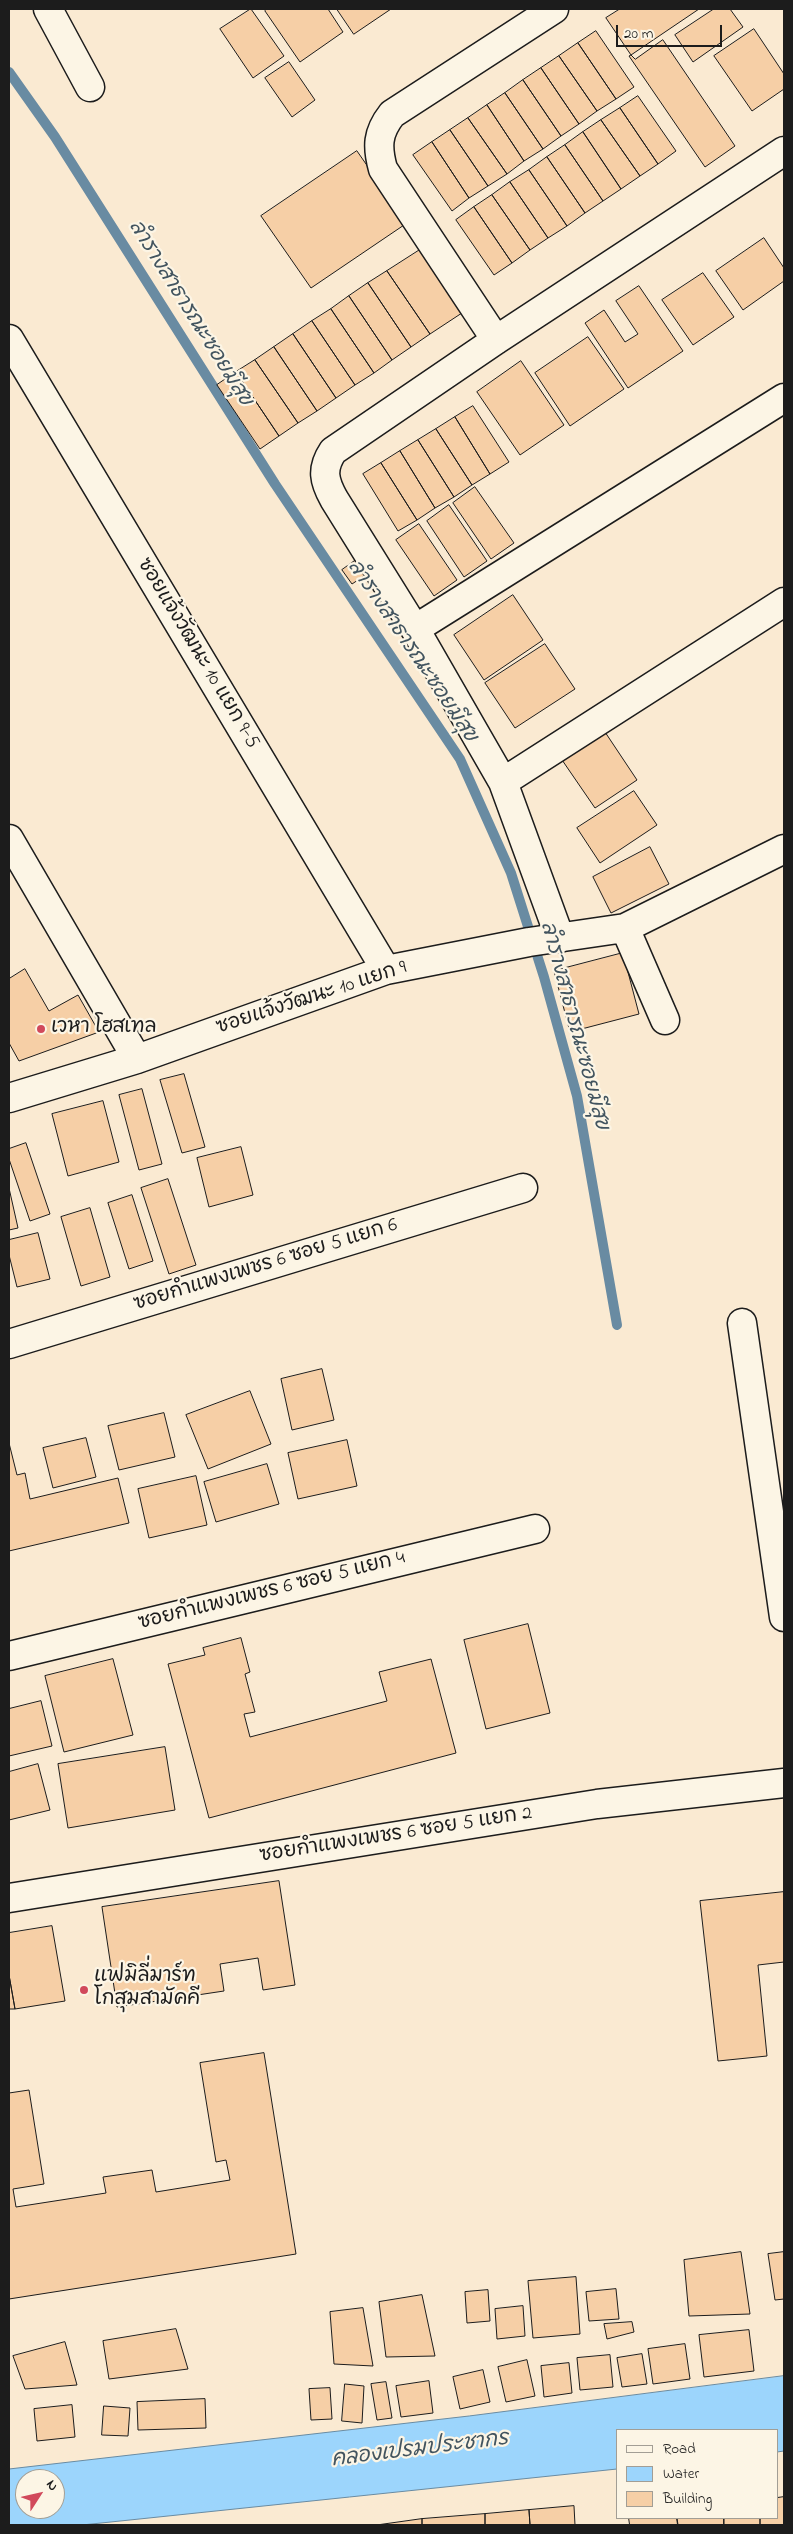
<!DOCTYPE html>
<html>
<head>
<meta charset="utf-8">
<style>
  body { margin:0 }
  #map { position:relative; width:793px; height:2534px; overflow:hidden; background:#faead2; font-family:"Indie Flower",sans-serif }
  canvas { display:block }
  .frame { position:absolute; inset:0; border:10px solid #1c1c1c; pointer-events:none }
  .legend { position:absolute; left:616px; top:2429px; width:162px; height:90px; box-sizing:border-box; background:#fcf5e5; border:1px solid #a29e95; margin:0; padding:6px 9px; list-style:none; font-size:15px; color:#1c1c1c }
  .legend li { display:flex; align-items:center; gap:10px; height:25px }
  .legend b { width:25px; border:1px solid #a29e95 }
  .north { position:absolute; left:15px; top:2469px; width:50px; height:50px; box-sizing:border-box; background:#fcf5e5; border:1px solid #a29e95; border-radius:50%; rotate:55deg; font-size:14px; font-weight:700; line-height:20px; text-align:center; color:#1c1c1c }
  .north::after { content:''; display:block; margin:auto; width:18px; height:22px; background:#d1495b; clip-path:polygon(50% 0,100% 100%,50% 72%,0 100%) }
  .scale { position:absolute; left:616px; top:25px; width:106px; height:22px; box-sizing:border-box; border:2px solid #1c1c1c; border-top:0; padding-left:6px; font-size:15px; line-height:18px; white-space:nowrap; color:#1c1c1c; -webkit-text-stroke:4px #fcf5e5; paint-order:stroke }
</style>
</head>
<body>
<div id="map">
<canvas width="793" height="2534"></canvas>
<div class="frame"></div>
<ul class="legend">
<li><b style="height:6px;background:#fcf5e5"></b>Road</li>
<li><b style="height:14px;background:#9cd5fc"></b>Water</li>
<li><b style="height:14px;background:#f6cfa6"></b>Building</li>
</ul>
<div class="north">N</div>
<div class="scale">20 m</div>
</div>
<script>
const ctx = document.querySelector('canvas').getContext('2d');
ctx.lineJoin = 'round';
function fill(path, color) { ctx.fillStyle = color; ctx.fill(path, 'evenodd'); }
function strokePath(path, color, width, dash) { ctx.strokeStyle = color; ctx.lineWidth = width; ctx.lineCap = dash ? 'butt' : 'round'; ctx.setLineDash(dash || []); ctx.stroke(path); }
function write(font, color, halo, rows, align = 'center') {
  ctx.font = font + ' "Indie Flower","Playpen Sans Thai",sans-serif'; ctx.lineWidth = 4.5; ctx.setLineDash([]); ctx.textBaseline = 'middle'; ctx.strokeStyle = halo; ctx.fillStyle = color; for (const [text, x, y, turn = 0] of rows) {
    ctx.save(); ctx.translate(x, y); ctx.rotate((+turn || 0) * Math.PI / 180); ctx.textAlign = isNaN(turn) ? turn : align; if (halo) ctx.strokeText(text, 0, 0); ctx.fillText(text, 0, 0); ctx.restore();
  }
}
const water = new Path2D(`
  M784,2376V2451L777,2452V2430H617V2469L82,2525H9V2469L469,2416ZM25,2479H55V2509H25Z`);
const stream = new Path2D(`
  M9,72L55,137L275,484L460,759L511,873L544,977L577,1096L617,1325`);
const building = new Path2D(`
  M251,9L284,56L253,78L220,29Z
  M267,9H328L343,32L300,62L265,11Z
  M337,9H391L354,34Z
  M620,9H699L631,55L606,18Z
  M714,9H730L743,27L693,62L675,35Z
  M754,29L784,74V89L752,111L714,56Z
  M596,31L634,87L616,99L578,43Z
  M663,40L735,146L705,167L629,56L631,55L635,59Z
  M578,43L616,99L597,111L559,56Z
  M559,56L597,111L579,124L541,68Z
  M289,62L315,100L292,117L265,78Z
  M541,68L579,124L561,136L523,80Z
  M523,80L561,136L543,149L505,93Z
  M505,93L543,149L524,161L487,105Z
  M638,96L676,151L658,164L620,108Z
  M487,105L524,161L507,174L468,118Z
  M620,108L658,164L640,176L601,120Z
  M468,118L507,174L488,186L450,130Z
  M601,120L640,176L621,189L583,132Z
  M450,130L488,186L469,198L432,142Z
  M583,132L621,189L603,201L565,145Z
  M432,142L469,198L452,211L413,155Z
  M565,145L603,201L585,213L547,157Z
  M357,151L407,223L311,288L261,216Z
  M547,157L585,213L567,226L529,170Z
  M529,170L567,226L548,238L510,182Z
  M510,182L548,238L530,250L492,195Z
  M492,195L530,250L512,263L474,207Z
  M474,207L512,263L494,275L456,220Z
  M764,238L784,268V281L743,310L716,271Z
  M426,246L468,309L430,334L387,271Z
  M387,271L430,334L411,347L368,283Z
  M703,273L734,317L693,345L662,300Z
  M368,283L411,347L392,360L349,296Z
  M639,286L683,351L628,388L585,323L604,310L625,342L638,334L616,301Z
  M349,296L392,360L374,373L331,309Z
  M331,309L374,373L355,385L312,321Z
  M312,321L355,385L336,398L293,334Z
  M293,334L336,398L317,411L274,347Z
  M588,337L624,389L570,426L535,373Z
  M274,347L317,411L298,423L255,360Z
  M255,360L298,423L279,436L236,372Z
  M521,361L564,425L520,455L477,392Z
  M236,372L279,436L260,449L217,385Z
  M473,406L509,462L490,474L455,417Z
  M455,417L490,474L472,485L436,429Z
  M436,429L472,485L454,497L418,440Z
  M418,440L454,497L435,508L400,451Z
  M400,451L435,508L417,520L381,463Z
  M381,463L417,520L398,531L363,474Z
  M475,487L514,543L491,559L453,503Z
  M449,505L487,561L464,577L427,521Z
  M419,524L457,580L434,596L396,540Z
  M363,555L373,570L352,584L342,570Z
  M513,595L543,640L484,680L454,635Z
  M545,644L575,689L515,728L485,683Z
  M603,729L637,780L595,808L560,757Z
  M634,791L657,825L600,863L577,828Z
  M650,847L669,884L611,913L593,877Z
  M623,953L639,1014L570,1032L554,971Z
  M25,969L49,1011L78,995L99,1032L19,1061L9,1043V979Z
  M184,1074L205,1147L182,1153L160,1080Z
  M142,1089L162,1164L139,1170L119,1095Z
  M103,1101L119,1162L68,1176L52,1114Z
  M26,1143L50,1214L30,1221L9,1159V1149Z
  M241,1147L253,1195L209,1207L197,1158Z
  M168,1179L196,1265L169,1274L141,1188Z
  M9,1188L18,1228L9,1230Z
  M132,1195L153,1261L129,1269L108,1203Z
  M90,1208L110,1277L81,1286L61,1217Z
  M38,1233L50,1279L17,1287L9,1255V1240Z
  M322,1369L334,1420L292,1430L281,1379Z
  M250,1391L271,1444L208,1469L186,1415Z
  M164,1413L175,1457L119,1470L108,1426Z
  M86,1438L96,1477L53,1488L43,1448Z
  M347,1440L357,1486L298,1499L288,1453Z
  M9,1443L17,1475L25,1473L30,1499L118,1478L129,1523L9,1551Z
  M267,1464L279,1504L216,1522L204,1482Z
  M196,1476L207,1525L149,1538L138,1489Z
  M528,1624L550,1713L486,1729L464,1640Z
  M241,1638L250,1672L245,1674L255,1712L244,1714L250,1737L387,1701L379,1672L431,1659L456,1753L209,1818L168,1664L205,1655L203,1648Z
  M113,1659L133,1735L64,1752L45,1676Z
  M41,1701L52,1746L9,1756V1709Z
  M165,1747L175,1810L68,1828L58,1764Z
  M38,1764L50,1810L9,1820V1772Z
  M279,1881L295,1985L263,1990L258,1958L220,1964L224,1991L117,2007L102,1907Z
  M784,1892V1962L758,1965L767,2056L718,2061L700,1901Z
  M52,1926L65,2001L15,2009L9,1975V1933Z
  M9,1975L15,2009H9Z
  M264,2053L296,2254L9,2299V2093L29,2090L44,2184L13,2189L16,2207L106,2193L103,2177L152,2170L156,2192L230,2180L226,2160L216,2162L200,2063Z
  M741,2252L750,2314L689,2316L684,2260Z
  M784,2252V2299L775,2300L768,2254Z
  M576,2277L580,2334L533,2338L528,2281Z
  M616,2289L619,2319L589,2321L586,2292Z
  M488,2290L490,2321L467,2323L465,2292Z
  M422,2295L435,2356L386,2357L379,2302Z
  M523,2306L525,2336L497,2339L495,2309Z
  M363,2308L373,2366L334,2364L330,2312Z
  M632,2322L634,2332L607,2339L604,2324Z
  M176,2329L188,2369L109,2379L103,2341Z
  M749,2330L754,2371L704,2377L699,2335Z
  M65,2342L77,2385L25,2389L13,2356Z
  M685,2344L690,2379L653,2384L648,2349Z
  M642,2354L647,2384L622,2387L617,2358Z
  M610,2355L613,2387L580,2390L577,2358Z
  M527,2360L535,2396L506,2402L498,2367Z
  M569,2363L572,2393L544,2397L541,2366Z
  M483,2370L490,2402L460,2409L453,2377Z
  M429,2381L433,2413L401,2417L396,2386Z
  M386,2382L392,2418L377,2420L371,2384Z
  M345,2384L364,2386L362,2423L342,2421Z
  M330,2388L332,2419L311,2420L309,2389Z
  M205,2399L206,2428L138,2430L137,2402Z
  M72,2405L75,2437L37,2441L34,2409Z
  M104,2406L130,2408L128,2436L102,2435Z
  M784,2497V2525H760V2518H777V2498Z
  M574,2506L575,2525H530L529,2510Z
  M529,2510L530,2525H485V2514Z
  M485,2514V2525H422V2519Z
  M629,2518H677L678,2525H630Z
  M677,2518H724V2525H678Z
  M724,2518H760V2525H724Z
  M422,2519V2525H377Z`);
const minor = new Path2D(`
  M48,9L90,87
  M9,339L386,970
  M496,340L383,169C377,147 377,133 392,114L554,9
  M415,629L784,398
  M503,782L784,602
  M9,839L137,1059
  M625,928L665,1020
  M560,938L503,782L415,629L334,499C324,481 321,469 333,451L496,340L784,151
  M9,1098L137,1059L386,970L529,942L625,928L784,849
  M742,1323L784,1617
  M9,1344L523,1188
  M9,1656L535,1529
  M9,1898L597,1804L784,1783`);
const markers = [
  [41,1029,5,"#d1495b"],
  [84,1990,5,"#d1495b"]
];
const streetNames = [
  ["ซอยแจ้งวัฒนะ 10 แยก 9-5",197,654,59],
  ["ซอยแจ้งวัฒนะ 10 แยก 9",312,999,-18],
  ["ซอยกำแพงเพชร 6 ซอย 5 แยก 6",266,1266,-17],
  ["ซอยกำแพงเพชร 6 ซอย 5 แยก 4",272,1592,-14],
  ["ซอยกำแพงเพชร 6 ซอย 5 แยก 2",396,1836,-9]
];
const poiNames = [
  ["เวหา โฮสเทล",51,1029],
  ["แฟมิลี่มาร์ท",94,1978],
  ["โกสุมสามัคคี",94,2001]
];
const waterNames = [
  ["ลำรางสาธารณะซอยมีสุข",189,314,58],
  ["ลำรางสาธารณะซอยมีสุข",411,652,56],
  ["ลำรางสาธารณะซอยมีสุข",573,1026,75],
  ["คลองเปรมประชากร",420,2451,-7]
];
fill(water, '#9cd5fc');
strokePath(water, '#698ba2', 1);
strokePath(stream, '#698ba2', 10);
fill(building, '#f6cfa6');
strokePath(building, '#1c1c1c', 1);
strokePath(minor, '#1c1c1c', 31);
strokePath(minor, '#fcf5e5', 28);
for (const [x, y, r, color] of markers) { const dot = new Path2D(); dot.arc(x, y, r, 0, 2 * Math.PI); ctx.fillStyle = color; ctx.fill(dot); strokePath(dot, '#fcf5e5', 2); }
write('20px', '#1c1c1c', '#fcf5e5', streetNames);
write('20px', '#1c1c1c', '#fcf5e5', poiNames, 'left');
write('italic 21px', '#42545f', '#fcf5e5', waterNames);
</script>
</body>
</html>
